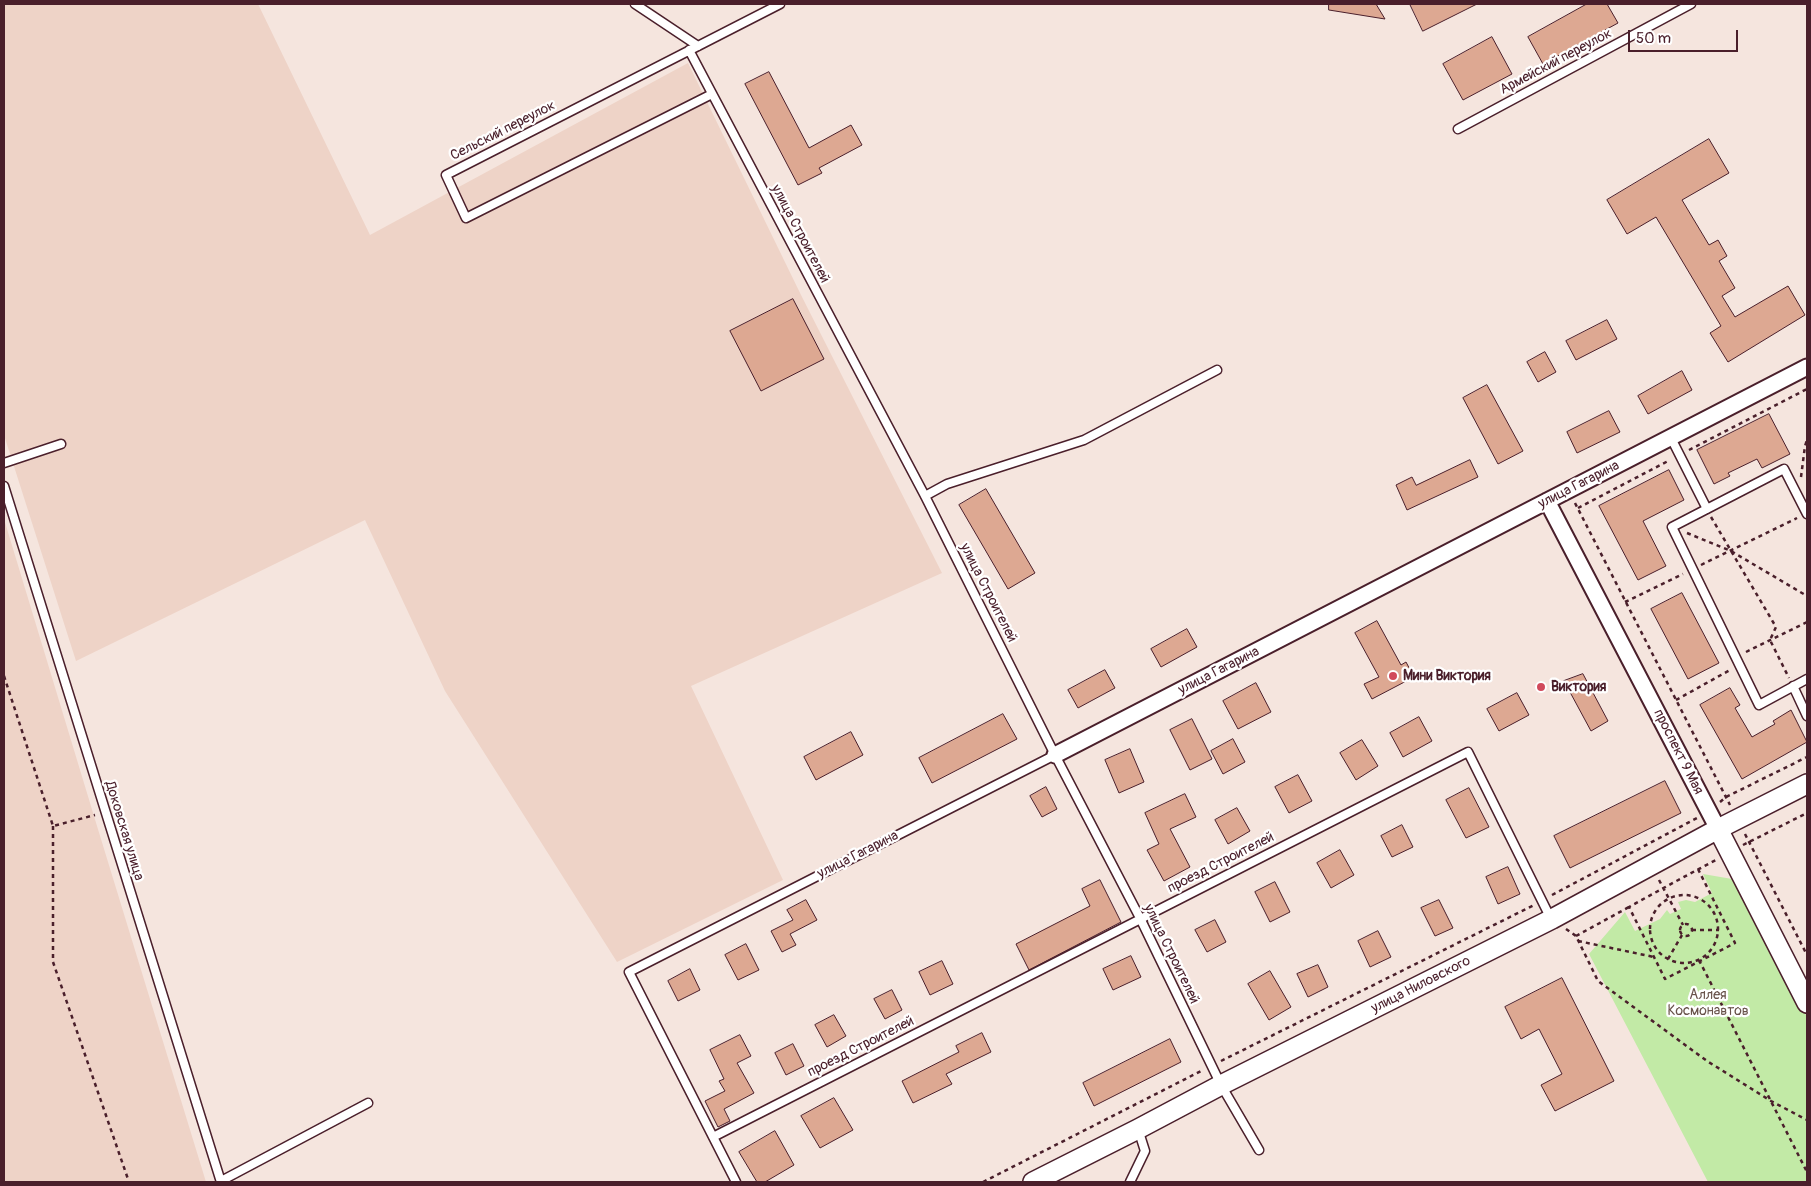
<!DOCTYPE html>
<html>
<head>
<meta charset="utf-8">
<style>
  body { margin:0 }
  #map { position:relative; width:1811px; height:1186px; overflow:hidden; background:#f5e5de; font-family:Pangolin,sans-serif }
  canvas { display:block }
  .frame { position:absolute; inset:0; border:5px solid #4a1f2b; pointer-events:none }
  .scale { position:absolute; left:1628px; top:30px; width:110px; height:22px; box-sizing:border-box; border:2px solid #4a1f2b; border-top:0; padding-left:6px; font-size:15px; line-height:18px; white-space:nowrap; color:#4a1f2b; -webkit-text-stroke:4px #fff; paint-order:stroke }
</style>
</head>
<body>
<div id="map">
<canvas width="1811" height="1186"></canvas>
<div class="frame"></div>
<div class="scale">50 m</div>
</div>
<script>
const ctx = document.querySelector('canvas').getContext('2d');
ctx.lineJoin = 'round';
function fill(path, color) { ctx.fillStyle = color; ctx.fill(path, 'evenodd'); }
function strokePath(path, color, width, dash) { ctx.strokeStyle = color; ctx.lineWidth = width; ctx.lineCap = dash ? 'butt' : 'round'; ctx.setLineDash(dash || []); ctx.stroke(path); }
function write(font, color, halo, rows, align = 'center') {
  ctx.font = font + ' Pangolin,sans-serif'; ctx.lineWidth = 4.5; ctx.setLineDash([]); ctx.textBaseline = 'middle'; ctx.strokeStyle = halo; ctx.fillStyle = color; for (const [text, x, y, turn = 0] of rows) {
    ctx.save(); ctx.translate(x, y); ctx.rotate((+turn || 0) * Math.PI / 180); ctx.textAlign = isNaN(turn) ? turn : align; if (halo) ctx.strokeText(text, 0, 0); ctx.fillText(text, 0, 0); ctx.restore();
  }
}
const built = new Path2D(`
  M4,4H258L370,235L688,63L801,295L942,573L691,686L783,880L617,962L445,691L365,520L76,661L4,435Z
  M4,519L97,826L206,1182H4Z`);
const green = new Path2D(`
  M1703,874L1738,880L1807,1017V1182H1708L1589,954L1625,912L1635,931L1660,919L1667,910L1670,914L1681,909L1678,902L1686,900L1695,902L1712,893Z`);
const building = new Path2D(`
  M1329,4H1376L1385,19L1329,10Z
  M1410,4H1477L1423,31Z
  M1587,4H1607L1618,23L1543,64L1528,37Z
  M1492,37L1512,74L1463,100L1443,64Z
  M769,72L809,148L851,125L862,145L819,168L822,173L798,185L745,84Z
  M1709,139L1729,173L1682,200L1709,245L1718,240L1727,256L1719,261L1735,288L1722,296L1735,317L1788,286L1805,315L1728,362L1710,333L1721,326L1656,217L1627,234L1607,200Z
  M793,299L824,359L761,391L730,331Z
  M1607,320L1617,339L1576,360L1566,341Z
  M1545,352L1556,372L1538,382L1527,362Z
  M1682,371L1692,390L1648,414L1638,396Z
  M1487,385L1523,451L1498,464L1463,398Z
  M1609,411L1620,432L1577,453L1567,432Z
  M1769,414L1790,454L1762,468L1757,459L1728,473L1730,476L1714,484L1697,450Z
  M1470,460L1478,477L1407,510L1396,485L1412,477L1416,485Z
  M1669,470L1684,500L1643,521L1666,566L1638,580L1599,506Z
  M986,489L1035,573L1008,589L959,505Z
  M1682,593L1719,663L1688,679L1651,609Z
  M1377,621L1401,665L1406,662L1414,677L1372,699L1364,684L1379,677L1355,633Z
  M1187,629L1197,647L1161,667L1151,649Z
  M1105,670L1115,688L1078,708L1068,690Z
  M1583,674L1608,721L1591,731L1564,681Z
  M1256,683L1271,712L1238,729L1223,701Z
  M1730,688L1740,705L1735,708L1752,737L1775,724L1773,721L1791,710L1807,742L1742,779L1700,705Z
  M1517,693L1529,715L1499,731L1487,709Z
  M1003,714L1017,739L932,783L919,758Z
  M1419,717L1432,741L1403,757L1390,733Z
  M1192,719L1212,759L1190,770L1170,730Z
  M851,732L863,755L816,780L804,757Z
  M1233,739L1245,762L1223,774L1211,751Z
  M1362,740L1378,766L1356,780L1340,753Z
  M1130,749L1144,782L1119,793L1105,760Z
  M1298,775L1312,801L1289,813L1275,787Z
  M1665,781L1681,813L1570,868L1554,836Z
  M1046,787L1057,809L1042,817L1030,796Z
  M1469,788L1489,827L1466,838L1446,800Z
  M1185,794L1196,817L1170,829L1190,867L1164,881L1147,850L1159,844L1145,813Z
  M1237,808L1250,831L1228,844L1215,820Z
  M1402,825L1413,847L1392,857L1381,836Z
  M1340,850L1354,875L1331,888L1317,863Z
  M1508,867L1520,894L1498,904L1486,877Z
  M1100,880L1121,922L1029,970L1016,944L1090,906L1082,889Z
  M1275,882L1290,912L1270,922L1255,892Z
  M806,900L817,920L790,934L796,945L782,952L771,931L793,920L787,910Z
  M1439,900L1453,928L1435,936L1421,908Z
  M1215,920L1226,942L1207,952L1195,930Z
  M1378,931L1391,957L1370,967L1358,941Z
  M746,944L759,970L738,980L725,955Z
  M1131,956L1141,977L1113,990L1103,969Z
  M942,961L953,984L930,995L919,972Z
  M1318,965L1328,987L1308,997L1297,974Z
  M690,969L700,990L678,1001L668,981Z
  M1270,971L1291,1007L1269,1020L1248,984Z
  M1562,978L1614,1081L1555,1111L1541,1085L1562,1074L1539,1029L1521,1039L1505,1007Z
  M892,990L902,1010L885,1019L874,999Z
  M834,1015L846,1036L827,1047L815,1025Z
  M982,1033L991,1052L946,1074L952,1084L913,1103L902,1081L959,1052L956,1046Z
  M740,1035L751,1056L737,1063L754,1093L724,1109L730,1121L718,1127L705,1101L725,1091L719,1081L724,1079L710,1050Z
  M1170,1039L1181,1062L1094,1106L1083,1083Z
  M793,1044L804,1066L786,1075L775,1053Z
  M834,1098L853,1130L820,1148L801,1116Z
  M775,1131L794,1165L765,1182H757L739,1152Z`);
const path = new Path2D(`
  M1689,450L1807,389
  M1801,477L1805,446L1807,440
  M1575,503L1730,805
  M1578,508L1670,460
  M1711,517L1776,627L1770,640L1789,678
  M1687,533L1731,551L1807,596
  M1701,565L1797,518
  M1625,602L1683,574
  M1746,652L1807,622
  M4,676L53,826L95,815
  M1676,700L1730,670
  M1720,802L1726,797L1807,757
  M53,826V962L129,1182
  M1745,834L1807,955
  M1743,845L1807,813
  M1698,869L1735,943L1665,979L1629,907C1658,891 1687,875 1716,860
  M1659,880L1683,925
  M1650 929a34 34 0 1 1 68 0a34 34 0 1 1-68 0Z
  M1552,895L1697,818
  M1680 930a6 6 0 1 1 12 0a6 6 0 1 1-12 0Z
  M1566,929L1576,936L1598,981L1707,1061L1771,1101L1807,1120
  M1692,930H1719
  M1576,936L1629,907
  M1578,941L1654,957
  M1668,959L1682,935
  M1699,960L1807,1172
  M1221,1061L1534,905
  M983,1182L1203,1070`);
const service = new Path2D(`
  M635,4L698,46
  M689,50L925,496L1055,755L1140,918L1221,1085L1259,1150
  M712,94L466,218L446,175L780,4
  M1458,129L1691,4
  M1671,438L1707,509
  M4,463L61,444
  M4,486L221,1182
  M925,496L947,484L1084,440L1217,370
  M1807,514L1784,469L1672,527L1759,705L1807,679
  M1793,686L1807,716
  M713,1137L1468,752L1551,919
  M221,1181L368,1103
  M736,1182L629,972L1055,755
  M1130,1182L1145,1151L1138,1129`);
const minor = new Path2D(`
  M1547,501L1718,829
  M1055,755L1807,367`);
const tertiary = new Path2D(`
  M1718,829L1807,1003
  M1033,1182L1138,1129L1221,1085L1552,919L1718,829L1807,784`);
const markers = [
  [1393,676,5,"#d1495b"],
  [1541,687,5,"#d1495b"]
];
const streetNames = [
  ["Армейский переулок",1556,62,-28],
  ["Сельский переулок",503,131,-27],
  ["улица Строителей",800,234,62],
  ["улица Гагарина",1579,485,-27],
  ["улица Строителей",988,593,63],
  ["улица Гагарина",1219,671,-27],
  ["проспект 9 Мая",1678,752,63],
  ["Доковская улица",124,831,73],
  ["улица Гагарина",858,855,-27],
  ["проезд Строителей",1221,863,-27],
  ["улица Строителей",1171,954,64],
  ["улица Ниловского",1421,985,-27],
  ["проезд Строителей",861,1047,-27]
];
const poiNames = [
  ["Мини Виктория",1403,676],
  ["Виктория",1551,687]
];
const parkNames = [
  ["Аллея",1708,995],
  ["Космонавтов",1708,1011]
];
fill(built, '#eed3c7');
fill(green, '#c2eaa6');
fill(building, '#dda892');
strokePath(building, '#4a1f2b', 1);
strokePath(service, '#4a1f2b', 11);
strokePath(minor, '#4a1f2b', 19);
strokePath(tertiary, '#4a1f2b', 22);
strokePath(path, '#4a1f2b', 2.5, [4, 4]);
strokePath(service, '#fff', 8);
strokePath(minor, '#fff', 15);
strokePath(tertiary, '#fff', 19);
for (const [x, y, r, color] of markers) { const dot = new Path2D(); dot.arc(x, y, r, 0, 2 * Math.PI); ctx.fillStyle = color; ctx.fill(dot); strokePath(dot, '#fff', 2); }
write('14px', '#4a1f2b', '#fff', streetNames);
write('bold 14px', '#4a1f2b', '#fff', poiNames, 'left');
write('14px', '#68524a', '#fff', parkNames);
</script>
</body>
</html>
